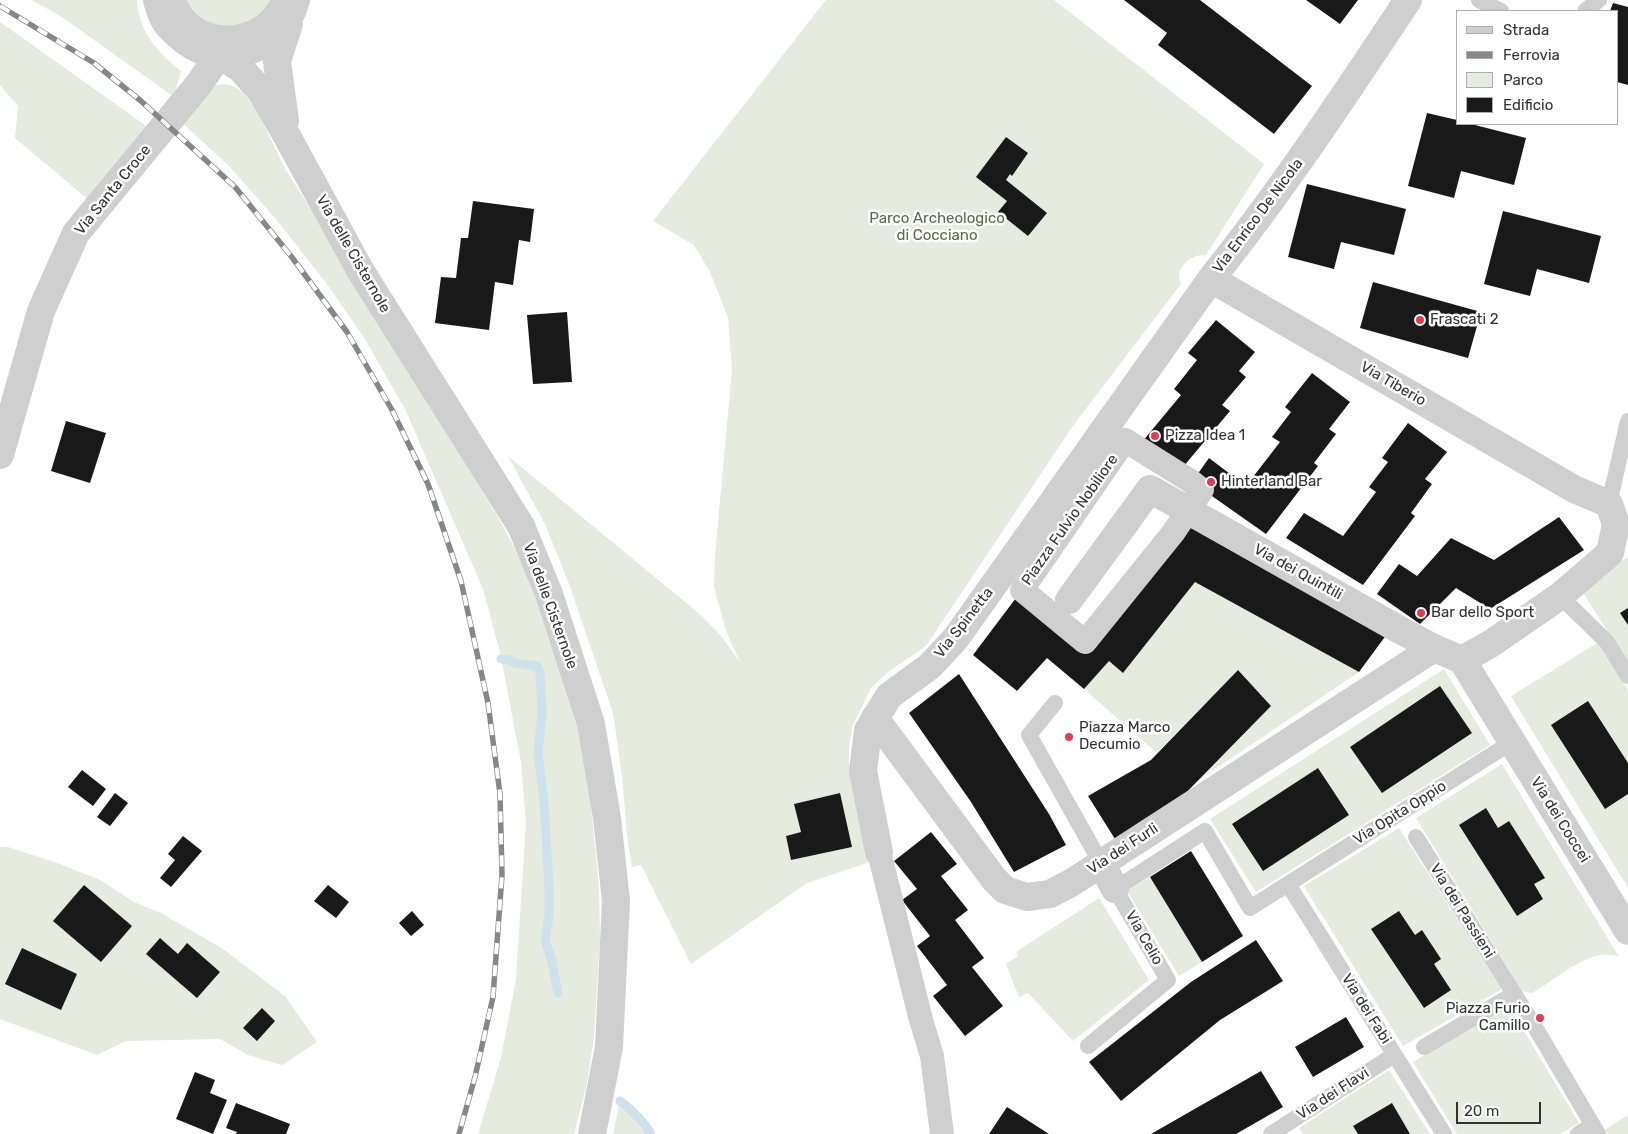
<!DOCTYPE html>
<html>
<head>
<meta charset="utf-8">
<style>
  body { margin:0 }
  #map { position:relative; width:1628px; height:1134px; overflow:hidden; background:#fff; font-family:Rubik,sans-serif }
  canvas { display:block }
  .legend { position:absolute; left:1456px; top:10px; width:162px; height:115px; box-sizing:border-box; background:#fff; border:1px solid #adadad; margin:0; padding:6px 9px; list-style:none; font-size:15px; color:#323232 }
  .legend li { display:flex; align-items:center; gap:10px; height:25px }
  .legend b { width:25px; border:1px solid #adadad }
  .scale { position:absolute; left:1456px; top:1102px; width:85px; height:22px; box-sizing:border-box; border:2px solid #323232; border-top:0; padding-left:6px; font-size:15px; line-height:18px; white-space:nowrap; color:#323232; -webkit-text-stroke:4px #fff; paint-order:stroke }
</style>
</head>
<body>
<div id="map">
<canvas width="1628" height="1134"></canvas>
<ul class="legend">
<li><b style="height:6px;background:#cfcfcf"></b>Strada</li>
<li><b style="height:6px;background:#878787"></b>Ferrovia</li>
<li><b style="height:14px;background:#e5ebde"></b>Parco</li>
<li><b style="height:14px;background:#191919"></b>Edificio</li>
</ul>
<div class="scale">20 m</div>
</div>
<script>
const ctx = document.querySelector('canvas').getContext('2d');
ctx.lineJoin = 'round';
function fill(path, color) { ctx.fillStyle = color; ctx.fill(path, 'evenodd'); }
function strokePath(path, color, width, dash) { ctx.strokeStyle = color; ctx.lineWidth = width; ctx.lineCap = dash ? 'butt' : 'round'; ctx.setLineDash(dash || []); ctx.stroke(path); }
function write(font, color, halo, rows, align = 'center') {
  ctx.font = font + ' Rubik,sans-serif'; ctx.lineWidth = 5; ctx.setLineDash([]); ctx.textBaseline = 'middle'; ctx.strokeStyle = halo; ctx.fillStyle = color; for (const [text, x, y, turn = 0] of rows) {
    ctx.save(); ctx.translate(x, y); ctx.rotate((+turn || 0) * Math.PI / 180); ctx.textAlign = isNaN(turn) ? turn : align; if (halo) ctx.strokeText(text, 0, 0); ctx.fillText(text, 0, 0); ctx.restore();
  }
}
const green = new Path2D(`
  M31,0H137C139,32 157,52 181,71L174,97L59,15Z
  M174,0H283L280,8L218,38Z
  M826,0H1054L1264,164L1206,255C1191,254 1174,267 1181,284L1072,427L926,646L888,672L871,688L852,727L849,749V765L870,862L807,883L691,964L641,865L632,867L627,835L622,776L613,713L568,581L545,524L508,456L702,616L721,636L740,662L726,631L714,587L715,555L732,370L728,317L710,272L694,245L653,221ZM840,793L852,847L791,860L786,836L801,832L794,804Z
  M0,22L152,130L90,201L15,138L18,106L0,85Z
  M224,84L233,86L243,92L255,106L285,169L336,248L502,524L526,571L541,610L579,733L588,776L599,887L600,938L594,1038L586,1088L574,1134H478L501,1058L516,979L526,822L521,762L500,652L483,589L405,409L365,339L327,284L276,219L229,166L179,120L215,85Z
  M1628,557V663L1580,588Z
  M1195,582L1359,672L1200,779L1271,706L1238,670L1157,753L1084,689L1109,661L1123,673Z
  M1599,642L1628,690V888L1511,696Z
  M1444,669L1490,745L1256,892L1210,819Z
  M1502,764L1619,957C1592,945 1556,980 1532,993L1522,991L1515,980L1416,818Z
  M1399,828L1502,989L1403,1046L1304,886Z
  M0,847H8L60,864L100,880L134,902L161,913L223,949L285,996L317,1042L282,1065L248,1055L220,1039L126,1041L97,1055L0,1019Z
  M1150,877L1202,962L1179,976L1127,891Z
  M1099,898L1149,980L1073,1041L1028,993L1019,997L1006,964L1018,956L1016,952Z
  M1506,1008H1510L1579,1123L1560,1134H1457L1413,1062Z
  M1389,1070L1430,1134H1303L1299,1128Z
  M620,1101C633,1110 641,1119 650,1132L649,1134H613Z
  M1628,1115V1134H1607L1605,1130Z`);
const stream = new Path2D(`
  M501,659L510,660L514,663L537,666L540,673L542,714L538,753L544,801L549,887V917L545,940L551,958L558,993
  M620,1101C633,1110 641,1119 650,1132L649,1134`);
const building = new Path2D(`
  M1124,0H1200L1312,86L1274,134L1158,45L1167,33Z
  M1306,0H1358L1340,24Z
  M1613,3L1628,7V85L1617,82V11H1610Z
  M1427,113L1457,120V124H1471L1526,138L1514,185L1461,171L1454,198L1408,186Z
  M1006,137L1028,153L1012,176L1010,174L1006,180L1047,213L1028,236L998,212L1007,201L976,177Z
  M1307,184L1406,209L1394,255L1341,242L1334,269L1288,257Z
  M473,201L534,209L530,242L519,240L513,285L495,282L489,330L435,323L441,277L456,278L461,238H468Z
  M1503,211L1601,236L1589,283L1537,269L1530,296L1484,284Z
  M1373,282L1481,312L1468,358L1360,328Z
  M567,312L572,382L533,384L527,315Z
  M1216,320L1255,352L1239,371L1246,377L1222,405L1230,411L1178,473L1137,448L1181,395L1174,389L1197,360L1188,353Z
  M1312,373L1350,402L1329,429L1336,434L1314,463L1318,466L1266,534L1192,482L1209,458L1246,486L1280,442L1272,437L1291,412L1285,407Z
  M66,421L106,433L90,483L51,471Z
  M1408,423L1447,452L1425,479L1432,484L1411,513L1415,516L1363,585L1286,538L1304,513L1343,536L1376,492L1369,487L1388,462L1382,458Z
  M1559,517L1584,550L1490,609L1456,588L1420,624L1377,594L1399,564L1417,576L1451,538L1494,560Z
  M1182,520L1387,634L1359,672L1195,582L1123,673L1109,661L1084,689L1047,658L1017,691L973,655L1022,590L1085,642Z
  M1628,608V625L1620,613Z
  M1238,670L1271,706L1178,801L1115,839L1088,796L1151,760Z
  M959,674L1049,814L1066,845L1014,872L971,802L909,713Z
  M1440,686L1472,733L1382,793L1350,747Z
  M1588,701L1628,763V794L1605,809L1551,725Z
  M1318,768L1349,815L1263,871L1232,824Z
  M82,770L106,789L93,806L68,787Z
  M115,793L128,803L110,826L97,817Z
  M840,793L852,847L791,860L786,836L801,832L794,804Z
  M1486,808L1498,828L1509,821L1545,878L1534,884L1543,899L1517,916L1459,825Z
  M931,832L957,864L941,876L968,910L955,920L984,958L972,967L1003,1006L965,1036L933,996L947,985L917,946L930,936L902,900L917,889L894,861Z
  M183,836L202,851L171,887L160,878L175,860L168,854Z
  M1191,851L1243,936L1202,962L1150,877Z
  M84,885L132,926L101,962L53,921Z
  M328,885L349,902L336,918L314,901Z
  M412,911L424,925L411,936L399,923Z
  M1399,911L1415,935L1422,930L1441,959L1434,964L1451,990L1424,1008L1371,929Z
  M160,938L178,954L187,943L220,972L197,998L146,954Z
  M1256,940L1283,981L1220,1020L1121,1101L1089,1062L1191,982Z
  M22,948L77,974L61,1010L5,984Z
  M262,1008L275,1021L257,1041L243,1028Z
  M1346,1017L1364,1047L1313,1077L1295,1047Z
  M1261,1071L1283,1107L1236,1134H1151Z
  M195,1072L215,1080L210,1093L227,1100L213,1134L176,1119Z
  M236,1103L290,1124L286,1134H236L237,1132L226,1128Z
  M1392,1103L1410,1134H1358L1353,1126Z
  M1007,1107L1049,1134H989Z`);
const service = new Path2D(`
  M1479,0L1501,11
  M1585,11L1599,0
  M1609,504L1628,421
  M1560,596L1607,642L1628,676
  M1055,703L1029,735L1101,863
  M1416,837L1535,1027L1598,1134
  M1288,884L1444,1134
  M1088,1046L1168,980L1115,889L1205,831L1250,908L1512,742
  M1424,1047L1514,994
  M1271,1134L1394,1055
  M1578,1134L1593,1125`);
const pedestrian = new Path2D(`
  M174,0C190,51 265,49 283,0
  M1125,440L1192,482L1202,490L1173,533L1085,642L1022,590Z
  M879,852L921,1020L932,1056L942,1134`);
const minor = new Path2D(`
  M157,0C159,7 161,15 165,21C168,27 174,31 178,35C218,74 282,52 296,0
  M219,55L240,68L261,91L288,138L360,270L521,526L549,594L591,724L607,818L616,901L609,1047L592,1134
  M285,121L277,61L289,24
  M1211,279L1574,489L1609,504L1616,524L1610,553L1560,596L1492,643L1462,660
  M0,455L41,311L76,233L199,84L219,55
  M1069,600L1150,489L1400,630L1434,648L1462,660L1628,931
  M875,718L994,879L1005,890L1027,897L1050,894L1071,883L1434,648
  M879,852L863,771L868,730L889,696L930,666L956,638L1211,279C1282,190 1345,95 1408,0
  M1101,863L1115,889`);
const rail = new Path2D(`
  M0,6L94,63L141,101L235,187L291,256L347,332L392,410L428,484L461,581L488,703L500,794L502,875L493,997L475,1077L459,1134`);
const markers = [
  [1420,320,5,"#df3e4f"],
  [1155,436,5,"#df3e4f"],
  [1211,482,5,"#df3e4f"],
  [1421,613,5,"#df3e4f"],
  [1069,737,5,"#df3e4f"],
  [1540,1018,5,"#df3e4f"]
];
const streetNames = [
  ["Via Santa Croce",113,190,-51],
  ["Via Enrico De Nicola",1258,216,-53],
  ["Via delle Cisternole",353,254,60],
  ["Via Tiberio",1393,384,30],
  ["Piazza Fulvio Nobiliore",1070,520,-55],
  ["Via dei Quintili",1298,572,29],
  ["Via delle Cisternole",550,606,70],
  ["Via Spinetta",964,623,-52],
  ["Via Opita Oppio",1400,813,-32],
  ["Via dei Coccei",1560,820,58],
  ["Via dei Furli",1123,849,-33],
  ["Via dei Passieni",1462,911,58],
  ["Via Celio",1144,938,60],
  ["Via dei Fabi",1366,1009,58],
  ["Via dei Flavi",1333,1094,-33]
];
const parkNames = [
  ["Parco Archeologico",937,219],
  ["di Cocciano",937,236]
];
const poiNames = [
  ["Frascati 2",1430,320],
  ["Pizza Idea 1",1165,436],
  ["Hinterland Bar",1221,482],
  ["Bar dello Sport",1431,613],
  ["Piazza Marco",1079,728],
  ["Decumio",1079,745],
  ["Piazza Furio",1530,1009,"right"],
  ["Camillo",1530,1026,"right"]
];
fill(green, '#e5ebde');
strokePath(stream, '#cee2ec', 9);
fill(building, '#191919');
strokePath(service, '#cfcfcf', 16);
strokePath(pedestrian, '#cfcfcf', 24);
strokePath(minor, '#cfcfcf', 28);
strokePath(rail, '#878787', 5.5);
strokePath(rail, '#fff', 4, [11]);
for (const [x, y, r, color] of markers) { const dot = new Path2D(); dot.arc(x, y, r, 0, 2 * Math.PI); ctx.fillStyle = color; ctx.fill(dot); strokePath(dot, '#fff', 2); }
write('15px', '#323232', '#fff', streetNames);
write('15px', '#566d40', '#fff', parkNames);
write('15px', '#323232', '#fff', poiNames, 'left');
</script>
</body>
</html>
